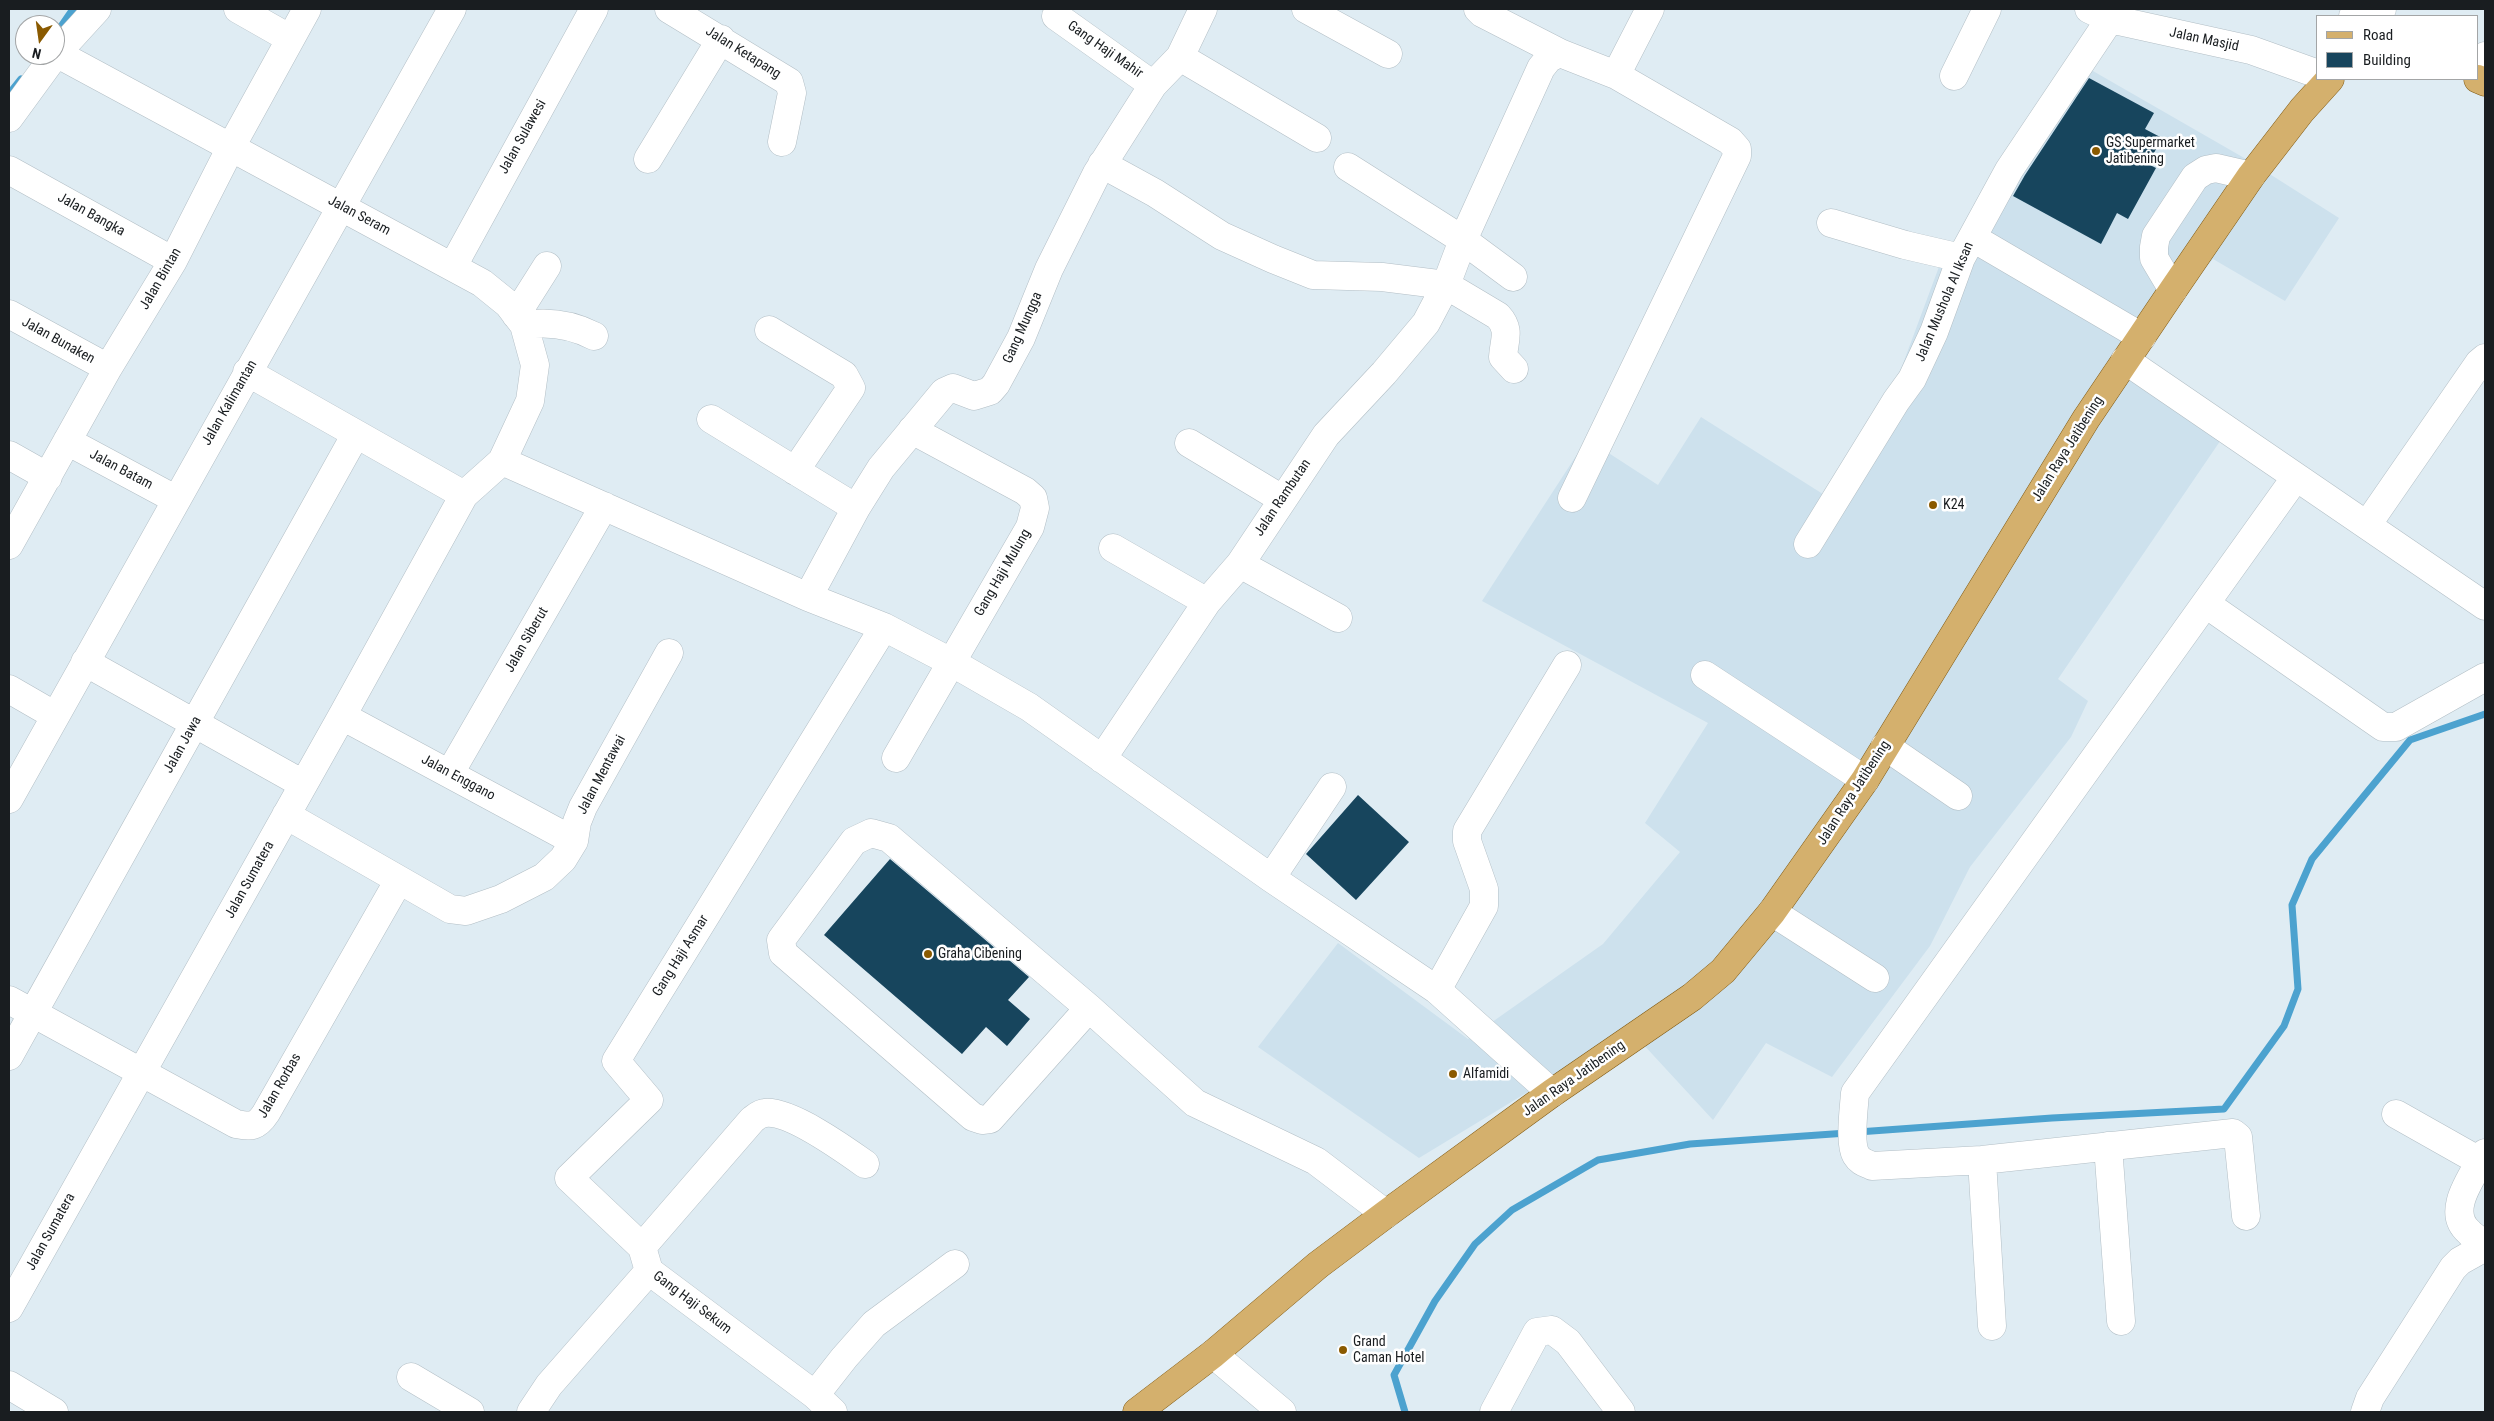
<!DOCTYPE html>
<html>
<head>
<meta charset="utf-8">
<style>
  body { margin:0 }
  #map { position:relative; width:2494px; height:1421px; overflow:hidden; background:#dfecf3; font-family:"Roboto Condensed",sans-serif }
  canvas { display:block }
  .frame { position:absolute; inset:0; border:10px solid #191d20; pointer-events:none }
  .legend { position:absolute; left:2316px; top:15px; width:162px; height:65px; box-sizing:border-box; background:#fff; border:1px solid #a3a5a6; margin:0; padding:6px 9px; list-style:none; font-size:15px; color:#191d20 }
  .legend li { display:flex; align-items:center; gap:10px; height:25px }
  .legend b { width:25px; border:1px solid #a3a5a6 }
  .north { position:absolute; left:15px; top:15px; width:50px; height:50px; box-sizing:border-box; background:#fff; border:1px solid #a3a5a6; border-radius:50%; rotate:194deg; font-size:14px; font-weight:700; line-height:20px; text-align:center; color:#191d20 }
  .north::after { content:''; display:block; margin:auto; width:18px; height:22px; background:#8a5a00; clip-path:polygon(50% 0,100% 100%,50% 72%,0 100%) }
</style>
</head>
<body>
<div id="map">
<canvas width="2494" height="1421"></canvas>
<div class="frame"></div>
<ul class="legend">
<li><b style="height:6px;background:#d4b06d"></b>Road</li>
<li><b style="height:14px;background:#17455d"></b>Building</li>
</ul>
<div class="north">N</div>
</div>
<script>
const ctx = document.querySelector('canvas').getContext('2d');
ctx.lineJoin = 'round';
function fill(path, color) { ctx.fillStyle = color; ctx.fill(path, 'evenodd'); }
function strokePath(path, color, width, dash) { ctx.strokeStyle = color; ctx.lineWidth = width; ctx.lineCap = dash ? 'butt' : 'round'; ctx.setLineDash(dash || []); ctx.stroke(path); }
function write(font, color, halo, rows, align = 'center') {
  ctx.font = font + ' "Roboto Condensed",sans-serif'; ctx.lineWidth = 5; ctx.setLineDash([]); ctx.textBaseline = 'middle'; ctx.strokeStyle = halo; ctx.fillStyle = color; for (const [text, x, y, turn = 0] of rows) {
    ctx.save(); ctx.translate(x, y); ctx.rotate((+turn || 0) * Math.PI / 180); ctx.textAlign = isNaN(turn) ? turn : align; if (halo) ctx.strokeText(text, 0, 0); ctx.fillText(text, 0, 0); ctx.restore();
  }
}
const built = new Path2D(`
  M2086,67L2246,159L2339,218L2285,301L2213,259L2134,351L2229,428L2058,679L2088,701L2071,737L1970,867L1930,946L1832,1077L1766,1043L1713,1120L1630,1030L1419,1158L1258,1047L1338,943L1468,1039L1603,944L1680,852L1645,823L1708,723L1482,601L1587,439L1658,485L1701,417L1826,496L1901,369L1943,256Z`);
const stream = new Path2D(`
  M55,35L73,9
  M9,94L21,79
  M1858,1132L2052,1118L2224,1109L2284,1026L2298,989L2292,905L2312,859L2410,740L2485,714
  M1405,1412L1394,1375L1435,1301L1475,1244L1512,1210L1598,1160L1690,1144L1847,1133`);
const building = new Path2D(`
  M2089,78L2154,113L2145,129L2162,138L2148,164L2156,168L2128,219L2117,213L2101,244L2013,196L2025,175Z
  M1358,795L1409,842L1356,900L1306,854Z
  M890,859L1029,977L1008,1000L1030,1019L1007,1046L986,1027L962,1054L824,935Z`);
const minor = new Path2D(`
  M238,9L289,38
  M669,9L789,82L792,93L782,142
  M1306,9L1388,54
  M1478,9L1482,13L1560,53L1616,75L1650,9
  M2089,9L2110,19L2251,50L2318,74
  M1056,16L1153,85
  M2353,16L2382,9
  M55,55L97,9
  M1180,57L1317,138
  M2478,74L2485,56
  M1954,76L1987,9
  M9,118L55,55
  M648,159L721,39
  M1102,164L1155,193L1222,236L1273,259L1313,275L1382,277L1446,285L1498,316C1511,330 1504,340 1503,357L1514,369
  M1348,167L1463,240L1513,277
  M9,170L173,261
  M1831,223L1905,245L1961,258
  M1985,245L2142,337
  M453,266L594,9
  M2173,290L2154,258V247L2156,236L2195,177L2206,170L2216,168L2251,176
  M9,314L108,368
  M516,315L547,266
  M524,325C549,321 571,324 594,336
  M769,330L844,375L851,388L795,471
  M2125,360L2485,606
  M247,372L464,495
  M711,419L856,508
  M67,441L175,499
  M1189,443L1282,499
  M9,455L48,477
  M502,461L808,597L884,627L951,662L1029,707L1271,878L1437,990L1552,1093
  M1572,498L1737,156V149L1730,141L1616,75
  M2367,525L2479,363L2485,358
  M1808,544L1896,401L1912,379L1934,332L1961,258L2009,170L2110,19L2113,9
  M9,545L108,368L173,261L231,147L307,9
  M1113,548L1207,602
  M1240,564L1338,618
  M808,597L856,508L881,468L944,392L953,388L974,396L990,391L996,384L1021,338L1049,269L1097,173L1153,85L1180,57L1203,9
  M2206,604L2383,727H2396L2485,677
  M85,662L303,784
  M1705,675L1865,780
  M9,689L54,715
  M342,716L574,841
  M1885,746L1958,796
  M896,758L1030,527L1035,508L1033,498L1025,491L912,430
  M1102,759L1207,602L1240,564L1326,435L1384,373L1426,323L1446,285L1463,240L1541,68L1549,58L1560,53
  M450,773L604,506
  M9,799L452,9
  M286,815L450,909L466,911L501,899L544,877L563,859L574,841L577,822L583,807L669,653
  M1271,878L1332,787
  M1772,912L1875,978
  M1437,990L1484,906V889L1467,841V831L1567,665
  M9,1000L236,1124C251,1127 257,1127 266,1113L399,880
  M1089,1008L990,1119L982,1120L973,1117L783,953L781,940L854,841L871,833L889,838L1089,1008L1195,1103L1316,1161L1386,1214
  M9,1056L356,434
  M2396,1114L2481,1162
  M2108,1146L2121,1321
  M2485,1153C2474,1175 2444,1211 2469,1232C2473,1237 2480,1240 2485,1244
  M1982,1160L1992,1326
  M2246,1216L2238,1137L2233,1133L1982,1160L1872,1166C1866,1163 1860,1162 1856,1155C1849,1143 1854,1108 1855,1093L2296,477
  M642,1247L569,1178L649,1100L616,1061L884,627
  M649,1271L642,1247L752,1120C756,1117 760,1113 765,1113C789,1110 844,1149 865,1164
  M649,1271L815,1395L833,1412
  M9,1308L342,716L464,495L502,461L530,401L535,365L524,325L508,304L482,283L56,53
  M1213,1354L1282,1412
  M411,1377L470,1412
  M9,1385L54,1412
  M815,1395L844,1358L874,1324L955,1264
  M531,1412L549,1385L649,1271
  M1494,1412L1537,1332L1552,1330L1568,1342L1621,1412
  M2365,1412L2370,1398L2453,1268L2460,1261L2485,1247`);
const major = new Path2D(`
  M2478,79L2485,82
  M1137,1412L1213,1354L1318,1265L1386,1214L1552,1093L1692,997L1723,971L1772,912L1865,780L2086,419L2173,290L2251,176L2302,110L2330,79`);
const markers = [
  [2096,151,5,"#8a5a00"],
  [1933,505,5,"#8a5a00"],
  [928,954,5,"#8a5a00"],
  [1453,1074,5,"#8a5a00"],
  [1343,1350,5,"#8a5a00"]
];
const streetNames = [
  ["Jalan Masjid",2204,40,12],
  ["Gang Haji Mahir",1105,50,35],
  ["Jalan Ketapang",743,53,32],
  ["Jalan Sulawesi",523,137,-61],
  ["Jalan Bangka",91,215,29],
  ["Jalan Seram",359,216,28],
  ["Jalan Bintan",161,279,-60],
  ["Jalan Mushola Al Iksan",1945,302,-67],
  ["Gang Mungga",1023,328,-66],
  ["Jalan Bunaken",58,341,29],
  ["Jalan Kalimantan",230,403,-60],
  ["Jalan Raya Jatibening",2068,449,-58],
  ["Jalan Batam",121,470,28],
  ["Jalan Rambutan",1283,498,-56],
  ["Gang Haji Mulung",1003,573,-60],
  ["Jalan Siberut",527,640,-60],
  ["Jalan Jawa",183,745,-61],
  ["Jalan Mentawai",602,775,-62],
  ["Jalan Enggano",458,778,28],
  ["Jalan Raya Jatibening",1854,793,-57],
  ["Jalan Sumatera",250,880,-61],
  ["Gang Haji Asmar",681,956,-58],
  ["Jalan Raya Jatibening",1574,1079,-35],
  ["Jalan Rorbas",280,1086,-60],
  ["Jalan Sumatera",51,1232,-61],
  ["Gang Haji Sekum",692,1303,37]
];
const poiNames = [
  ["GS Supermarket",2106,143],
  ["Jatibening",2106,159],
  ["K24",1943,505],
  ["Graha Cibening",938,954],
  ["Alfamidi",1463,1074],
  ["Grand",1353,1342],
  ["Caman Hotel",1353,1358]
];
fill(built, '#cde1ed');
strokePath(stream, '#4ca2cf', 7);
fill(building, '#17455d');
strokePath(minor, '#b2bec5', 29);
strokePath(major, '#805a13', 29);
strokePath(minor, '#fff', 28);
strokePath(major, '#d4b06d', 28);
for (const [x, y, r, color] of markers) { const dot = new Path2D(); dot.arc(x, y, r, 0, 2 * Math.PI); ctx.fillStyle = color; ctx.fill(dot); strokePath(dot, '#fff', 2); }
write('14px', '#191d20', '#fff', streetNames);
write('14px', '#191d20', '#fff', poiNames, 'left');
</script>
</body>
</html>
